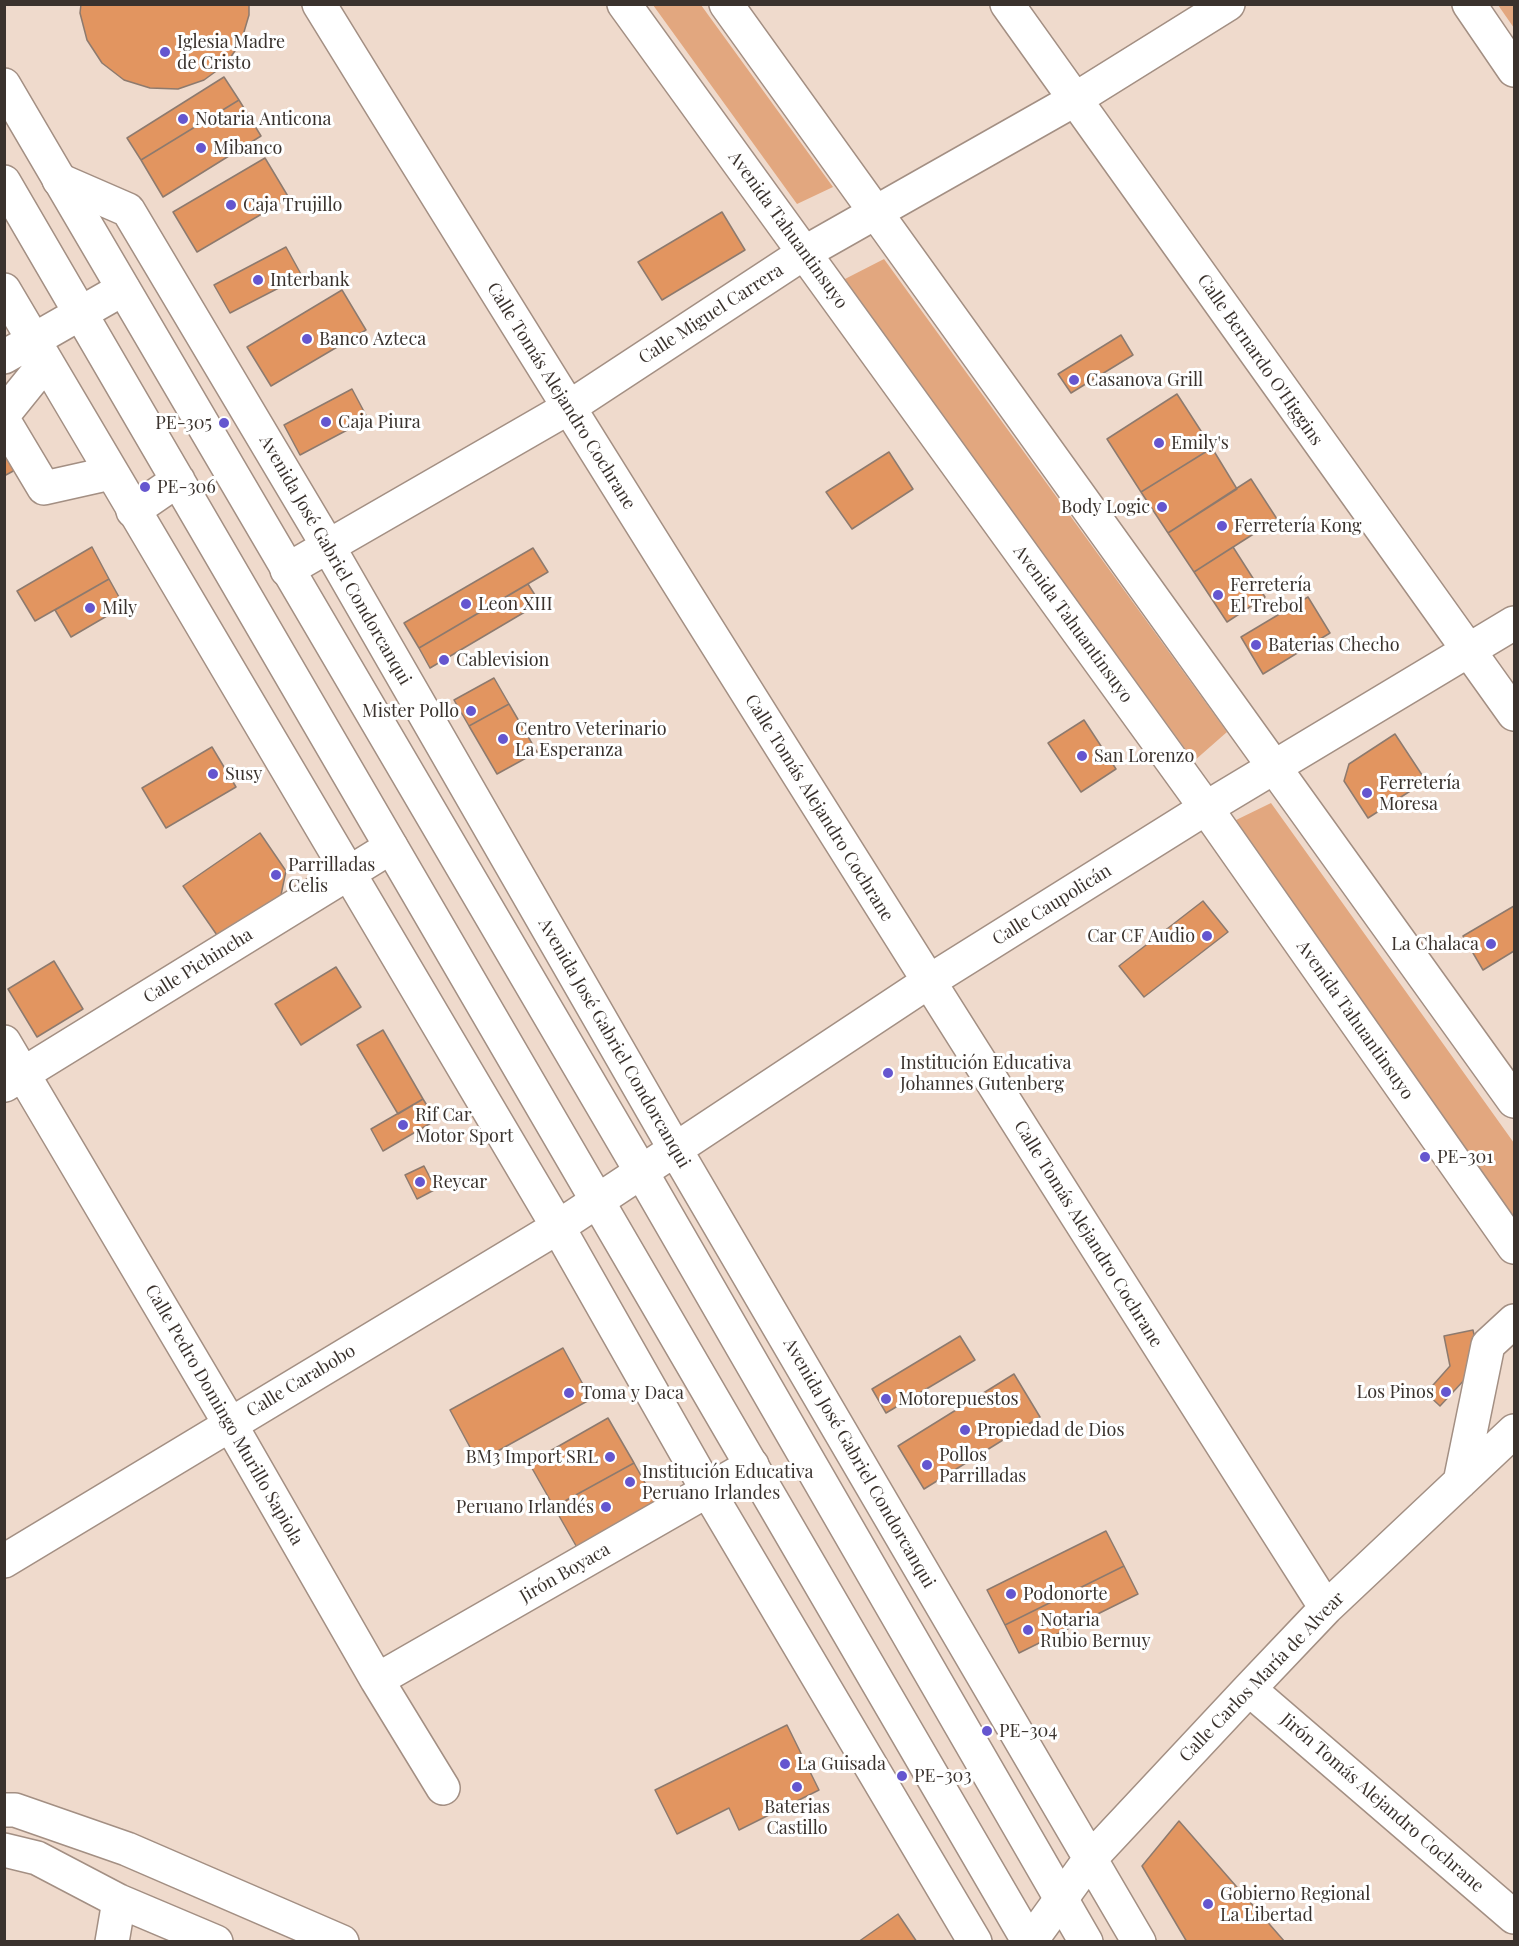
<!DOCTYPE html>
<html>
<head>
<meta charset="utf-8">
<style>
  body { margin:0 }
  #map { position:relative; width:1519px; height:1946px; overflow:hidden; background:#efdacc; font-family:"Playfair Display",serif }
  canvas { display:block }
  .frame { position:absolute; inset:0; border:6px solid #3a322d; pointer-events:none }
</style>
</head>
<body>
<div id="map">
<canvas width="1519" height="1946"></canvas>
<div class="frame"></div>
</div>
<script>
const ctx = document.querySelector('canvas').getContext('2d');
ctx.lineJoin = 'round';
function fill(path, color) { ctx.fillStyle = color; ctx.fill(path, 'evenodd'); }
function strokePath(path, color, width, dash) { ctx.strokeStyle = color; ctx.lineWidth = width; ctx.lineCap = dash ? 'butt' : 'round'; ctx.setLineDash(dash || []); ctx.stroke(path); }
function write(font, color, halo, rows, align = 'center') {
  ctx.font = font + ' "Playfair Display",serif'; ctx.lineWidth = 6; ctx.setLineDash([]); ctx.textBaseline = 'middle'; ctx.strokeStyle = halo; ctx.fillStyle = color; for (const [text, x, y, turn = 0] of rows) {
    ctx.save(); ctx.translate(x, y); ctx.rotate((+turn || 0) * Math.PI / 180); ctx.textAlign = isNaN(turn) ? turn : align; if (halo) ctx.strokeText(text, 0, 0); ctx.fillText(text, 0, 0); ctx.restore();
  }
}
const green = new Path2D(`
  M653,5H701L833,187L797,204Z
  M1498,5H1514V28Z
  M884,259L1227,732L1194,761L843,280Z
  M1271,803L1514,1143V1223L1232,822Z`);
const building = new Path2D(`
  M81,4H249V15L241,42L226,64L204,80L178,89L150,88L124,80L102,63L87,40L80,13Z
  M224,77L239,100L141,160L127,138Z
  M239,100L261,136L163,197L141,160Z
  M265,158L289,198L197,252L173,212Z
  M722,212L745,250L662,300L638,262Z
  M286,247L302,276L230,313L214,285Z
  M342,290L366,330L271,386L247,347Z
  M1121,335L1133,355L1071,393L1058,374Z
  M352,389L368,419L300,455L284,425Z
  M1177,394L1212,448L1141,492L1107,439Z
  M4,448L17,469L4,476Z
  M1212,448L1237,489L1168,533L1141,492Z
  M889,452L913,489L852,529L826,492Z
  M1251,479L1277,519L1194,572L1168,533Z
  M92,547L109,579L35,621L17,591Z
  M1233,547L1265,597L1227,622L1194,572Z
  M533,548L548,572L419,648L404,623Z
  M109,579L124,606L71,637L55,610Z
  M528,584L540,603L430,668L419,648Z
  M1308,597L1330,633L1263,674L1241,637Z
  M494,678L509,704L469,726L454,700Z
  M509,704L537,752L497,774L469,726Z
  M1084,720L1116,769L1081,792L1048,743Z
  M1395,734L1426,781L1368,818L1344,781L1349,764Z
  M212,747L236,787L166,828L142,788Z
  M260,833L286,871L281,895L219,938L183,886Z
  M1203,901L1228,932L1144,997L1119,966Z
  M1514,906V951L1483,970L1463,936Z
  M54,961L83,1009L37,1037L8,989Z
  M336,967L361,1007L301,1045L275,1004Z
  M383,1030L423,1099L398,1114L357,1045Z
  M423,1099L436,1120L383,1151L371,1129Z
  M424,1166L436,1189L417,1199L405,1175Z
  M1473,1330L1480,1363L1440,1406L1426,1393L1450,1366L1444,1336Z
  M960,1336L975,1360L886,1413L872,1389Z
  M563,1348L591,1399L478,1462L450,1410Z
  M1014,1374L1040,1417L924,1489L898,1446Z
  M608,1418L634,1463L554,1507L529,1463Z
  M634,1463L658,1506L579,1551L554,1507Z
  M1106,1531L1124,1566L1005,1625L987,1590Z
  M1124,1566L1138,1594L1019,1653L1005,1625Z
  M787,1725L819,1790L739,1830L729,1808L677,1834L655,1790Z
  M1179,1821L1285,1942H1187L1142,1866Z
  M898,1914L917,1942H858Z`);
const minor = new Path2D(`
  M319,4C650,542 987,1075 1326,1608
  M1007,4L1514,714
  M1469,4L1514,70
  M59,180L128,210L328,546L675,1149L1139,1942
  M4,290L558,1227L708,1491L975,1942
  M4,357L123,289
  M4,414L46,362
  M4,421L44,488L111,473
  M287,570L568,408L804,253L1074,100L1228,4
  M4,1042L230,1424L377,1680L443,1788
  M5,1085L391,847
  M1460,1482L1488,1345L1514,1321
  M4,1561L558,1227L928,982L1206,808L1514,623
  M377,1680L752,1465
  M1249,1689L1514,1917
  M4,1810H15L127,1849L342,1942
  M4,1850L37,1858L119,1901L216,1942
  M112,1942L119,1901
  M1030,1942L1090,1859L1249,1689L1326,1608L1514,1431`);
const major = new Path2D(`
  M624,4L1206,808L1514,1247
  M726,4L1514,1101`);
const highway = new Path2D(`
  M4,85L642,1173L1086,1942
  M4,182L1029,1942
  M133,511L178,480`);
const markers = [
  [165,52,6,"#6556cf"],
  [183,119,6,"#6556cf"],
  [201,148,6,"#6556cf"],
  [231,205,6,"#6556cf"],
  [258,280,6,"#6556cf"],
  [307,339,6,"#6556cf"],
  [1074,380,6,"#6556cf"],
  [326,422,6,"#6556cf"],
  [224,423,6,"#6556cf"],
  [1159,443,6,"#6556cf"],
  [145,487,6,"#6556cf"],
  [1162,507,6,"#6556cf"],
  [1222,526,6,"#6556cf"],
  [1218,595,6,"#6556cf"],
  [466,604,6,"#6556cf"],
  [90,608,6,"#6556cf"],
  [1256,645,6,"#6556cf"],
  [444,660,6,"#6556cf"],
  [471,711,6,"#6556cf"],
  [503,739,6,"#6556cf"],
  [1082,756,6,"#6556cf"],
  [213,774,6,"#6556cf"],
  [1367,793,6,"#6556cf"],
  [276,875,6,"#6556cf"],
  [1207,936,6,"#6556cf"],
  [1491,944,6,"#6556cf"],
  [888,1073,6,"#6556cf"],
  [403,1125,6,"#6556cf"],
  [1425,1157,6,"#6556cf"],
  [420,1182,6,"#6556cf"],
  [1446,1392,6,"#6556cf"],
  [569,1393,6,"#6556cf"],
  [886,1399,6,"#6556cf"],
  [965,1430,6,"#6556cf"],
  [610,1457,6,"#6556cf"],
  [927,1465,6,"#6556cf"],
  [630,1482,6,"#6556cf"],
  [606,1507,6,"#6556cf"],
  [1011,1594,6,"#6556cf"],
  [1028,1630,6,"#6556cf"],
  [987,1731,6,"#6556cf"],
  [785,1764,6,"#6556cf"],
  [902,1776,6,"#6556cf"],
  [797,1787,6,"#6556cf"],
  [1208,1904,6,"#6556cf"]
];
const poiNames = [
  ["Iglesia Madre",177,42],
  ["de Cristo",177,63],
  ["Notaria Anticona",195,119],
  ["Mibanco",213,148],
  ["Caja Trujillo",243,205],
  ["Interbank",270,280],
  ["Banco Azteca",319,339],
  ["Casanova Grill",1086,380],
  ["Caja Piura",338,422],
  ["PE-305",212,423,"right"],
  ["Emily's",1171,443],
  ["PE-306",157,487],
  ["Body Logic",1150,507,"right"],
  ["Ferretería Kong",1234,526],
  ["Ferretería",1230,585],
  ["El Trebol",1230,606],
  ["Leon XIII",478,604],
  ["Mily",102,608],
  ["Baterias Checho",1268,645],
  ["Cablevision",456,660],
  ["Mister Pollo",459,711,"right"],
  ["Centro Veterinario",515,729],
  ["La Esperanza",515,750],
  ["San Lorenzo",1094,756],
  ["Susy",225,774],
  ["Ferretería",1379,783],
  ["Moresa",1379,804],
  ["Parrilladas",288,865],
  ["Celis",288,886],
  ["Car CF Audio",1195,936,"right"],
  ["La Chalaca",1479,944,"right"],
  ["Institución Educativa",900,1063],
  ["Johannes Gutenberg",900,1084],
  ["Rif Car",415,1115],
  ["Motor Sport",415,1136],
  ["PE-301",1437,1157],
  ["Reycar",432,1182],
  ["Los Pinos",1434,1392,"right"],
  ["Toma y Daca",581,1393],
  ["Motorepuestos",898,1399],
  ["Propiedad de Dios",977,1430],
  ["Pollos",939,1455],
  ["Parrilladas",939,1476],
  ["BM3 Import SRL",598,1457,"right"],
  ["Institución Educativa",642,1472],
  ["Peruano Irlandes",642,1493],
  ["Peruano Irlandés",594,1507,"right"],
  ["Podonorte",1023,1594],
  ["Notaria",1040,1620],
  ["Rubio Bernuy",1040,1641],
  ["PE-304",999,1731],
  ["La Guisada",797,1764],
  ["PE-303",914,1776],
  ["Baterias",797,1807,"center"],
  ["Castillo",797,1828,"center"],
  ["Gobierno Regional",1220,1894],
  ["La Libertad",1220,1915]
];
const streetNames = [
  ["Avenida Tahuantinsuyo",788,230,54],
  ["Calle Miguel Carrera",711,314,-33],
  ["Calle Bernardo O'Higgins",1260,360,55],
  ["Calle Tomás Alejandro Cochrane",561,396,58],
  ["Avenida José Gabriel Condorcanqui",335,560,60],
  ["Avenida Tahuantinsuyo",1073,624,54],
  ["Calle Tomás Alejandro Cochrane",819,808,58],
  ["Calle Caupolicán",1052,905,-32],
  ["Calle Pichincha",198,966,-32],
  ["Avenida Tahuantinsuyo",1355,1020,55],
  ["Avenida José Gabriel Condorcanqui",614,1043,60],
  ["Calle Tomás Alejandro Cochrane",1088,1234,58],
  ["Calle Carabobo",301,1381,-31],
  ["Calle Pedro Domingo Murillo Sapiola",224,1415,60],
  ["Avenida José Gabriel Condorcanqui",859,1463,60],
  ["Jirón Boyaca",565,1573,-30],
  ["Calle Carlos María de Alvear",1262,1677,-46],
  ["Jirón Tomás Alejandro Cochrane",1382,1803,41]
];
fill(green, '#e2a77f');
fill(building, '#e29560');
strokePath(building, '#8d7a6e', 1.5);
strokePath(minor, '#a38f83', 36);
strokePath(major, '#a38f83', 36);
strokePath(highway, '#a38f83', 36);
strokePath(minor, '#fff', 33);
strokePath(major, '#fff', 33);
strokePath(highway, '#fff', 33);
for (const [x, y, r, color] of markers) { const dot = new Path2D(); dot.arc(x, y, r, 0, 2 * Math.PI); ctx.fillStyle = color; ctx.fill(dot); strokePath(dot, '#fff', 2); }
write('18px', '#3a322d', '#fff', poiNames, 'left');
write('18px', '#3a322d', '#fff', streetNames);
</script>
</body>
</html>
